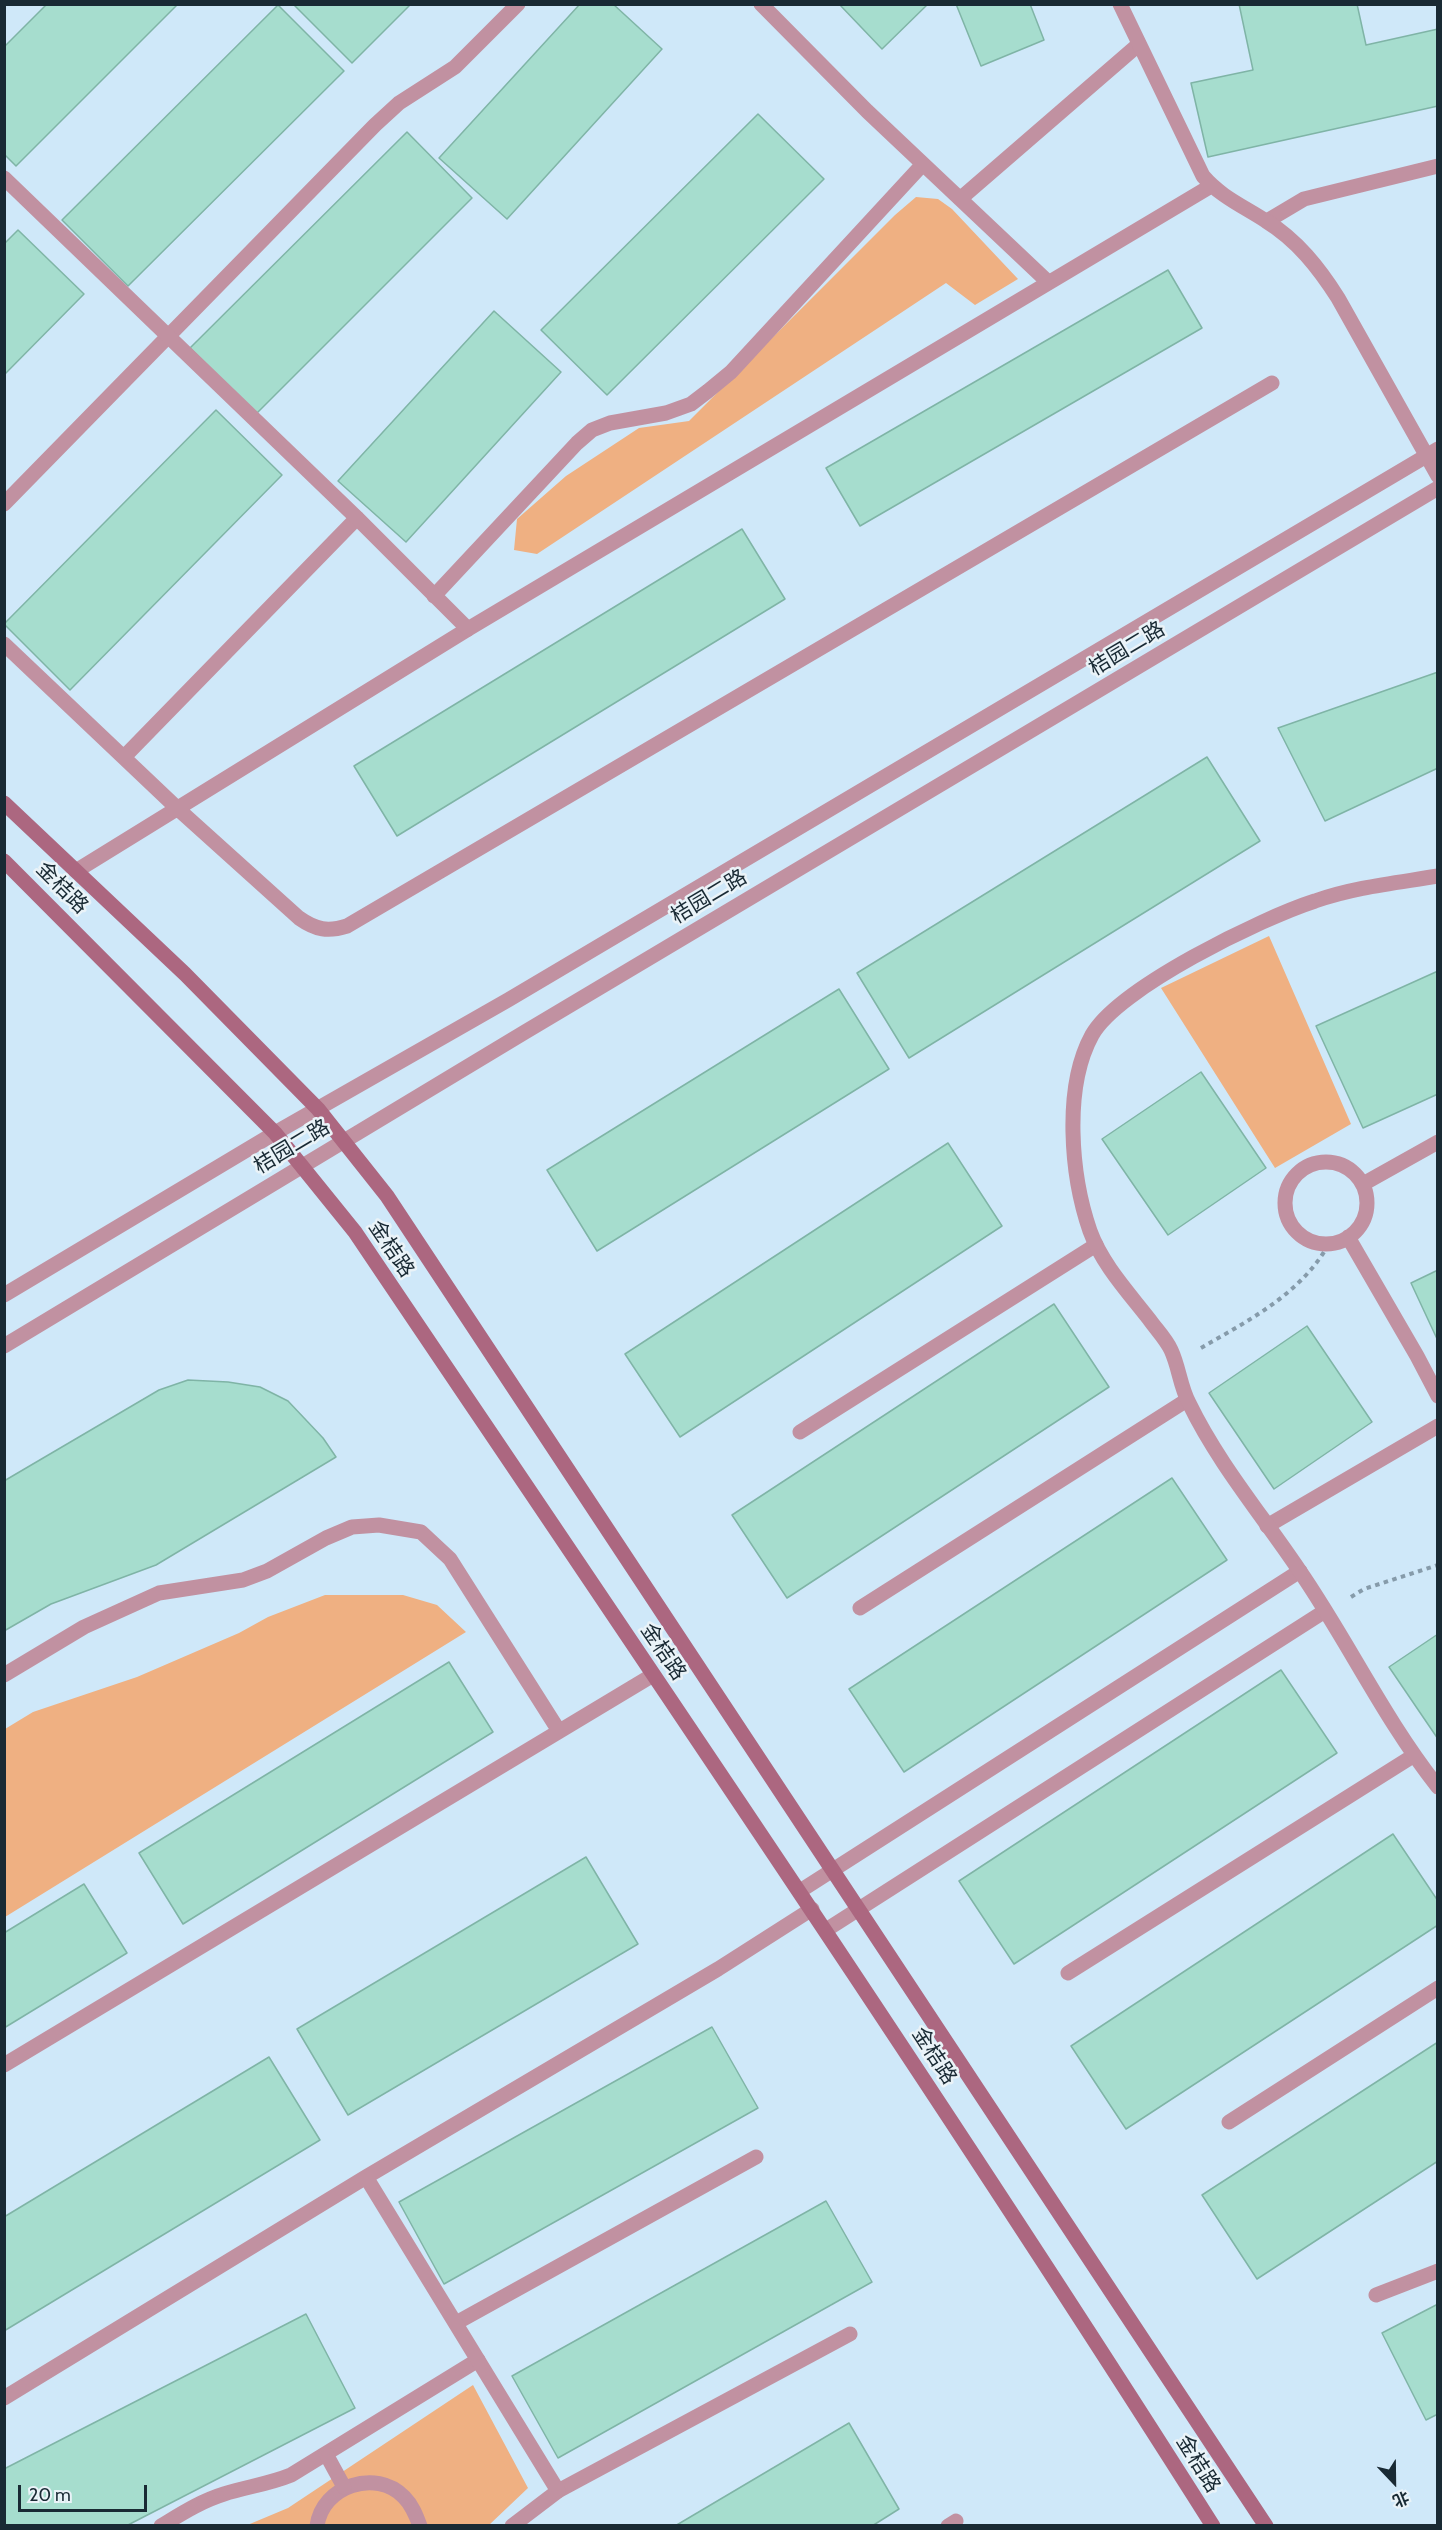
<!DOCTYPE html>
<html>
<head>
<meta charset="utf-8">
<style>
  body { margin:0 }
  #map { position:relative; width:1442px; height:2530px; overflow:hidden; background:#cfe8f9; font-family:Cabin,"Noto Sans SC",sans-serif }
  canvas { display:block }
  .frame { position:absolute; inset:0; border:6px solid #192a34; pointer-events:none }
  .north { position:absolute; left:1364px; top:2452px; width:60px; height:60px; -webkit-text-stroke:4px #eaf3f8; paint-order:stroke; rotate:158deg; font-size:16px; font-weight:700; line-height:24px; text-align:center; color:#192a34 }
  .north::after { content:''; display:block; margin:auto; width:21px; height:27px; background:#192a34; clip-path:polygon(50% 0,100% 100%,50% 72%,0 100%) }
  .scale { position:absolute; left:18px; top:2485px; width:129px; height:27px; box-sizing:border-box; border:3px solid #192a34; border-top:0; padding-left:8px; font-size:18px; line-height:21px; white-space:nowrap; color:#192a34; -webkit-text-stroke:4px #eaf3f8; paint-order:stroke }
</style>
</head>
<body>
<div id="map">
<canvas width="1442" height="2530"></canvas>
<div class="frame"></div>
<div class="north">北</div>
<div class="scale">20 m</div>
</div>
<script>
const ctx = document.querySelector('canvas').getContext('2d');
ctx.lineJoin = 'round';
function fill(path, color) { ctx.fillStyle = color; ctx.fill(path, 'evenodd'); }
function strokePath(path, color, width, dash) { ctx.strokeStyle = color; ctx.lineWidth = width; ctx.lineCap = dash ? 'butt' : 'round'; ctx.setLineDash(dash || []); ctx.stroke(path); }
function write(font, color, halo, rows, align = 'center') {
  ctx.font = font + ' Cabin,"Noto Sans SC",sans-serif'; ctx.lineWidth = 5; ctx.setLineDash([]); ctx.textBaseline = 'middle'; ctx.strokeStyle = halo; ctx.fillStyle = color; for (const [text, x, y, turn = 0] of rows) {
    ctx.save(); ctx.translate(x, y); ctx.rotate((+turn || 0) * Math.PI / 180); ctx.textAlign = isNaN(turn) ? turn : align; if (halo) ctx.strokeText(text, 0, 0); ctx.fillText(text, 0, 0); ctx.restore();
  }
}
const green = new Path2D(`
  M916,197L938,199L952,209L1018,279L975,305L946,283L537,554L514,550L517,519L566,476L639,428L689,421L895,215Z
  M1269,936L1351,1124L1275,1168L1161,988Z
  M325,1595H403L437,1605L466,1632L5,1917V1729L33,1712L137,1677L239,1633L268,1617Z
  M473,2385L528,2488L489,2525L245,2526L288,2508Z`);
const building = new Path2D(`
  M47,4H178L16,166L4,154V47Z
  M293,4H411L352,63Z
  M580,4H613L662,49L507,219L439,158Z
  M839,4H928L882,49Z
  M956,4H1030L1044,40L981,66Z
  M1239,4H1357L1366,45L1438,29V106L1208,157L1191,83L1253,70Z
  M278,5L344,71L128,286L62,220Z
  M758,114L824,179L607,395L541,330Z
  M407,132L472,198L256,414L190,348Z
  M18,230L84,294L4,375V244Z
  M1168,270L1202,328L860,526L826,468Z
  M494,311L561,372L406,542L338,481Z
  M216,410L282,475L70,690L4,624Z
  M742,529L785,599L397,836L354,766Z
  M1438,672V768L1325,821L1278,728Z
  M1207,757L1260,841L909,1058L857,973Z
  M1438,971V1094L1363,1128L1316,1026Z
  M839,989L889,1069L597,1251L547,1170Z
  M1201,1072L1266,1168L1168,1235L1102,1139Z
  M948,1143L1002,1226L680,1437L625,1354Z
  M1438,1270V1341L1411,1283Z
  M1054,1304L1109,1387L787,1598L732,1515Z
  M1307,1326L1372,1422L1274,1489L1209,1393Z
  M188,1380L228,1382L260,1387L288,1401L323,1438L336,1457L156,1565L51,1604L4,1631V1481L159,1390Z
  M1172,1478L1227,1560L904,1772L849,1689Z
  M1438,1634V1739L1389,1667Z
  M449,1662L493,1732L183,1924L139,1853Z
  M1281,1670L1337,1753L1014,1964L959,1881Z
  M1393,1834L1438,1901V1925L1126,2129L1071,2046Z
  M586,1857L638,1944L348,2115L297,2029Z
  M84,1884L127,1953L4,2028V1933Z
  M712,2027L758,2108L444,2284L399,2202Z
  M1438,2042V2161L1257,2279L1202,2195Z
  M269,2057L320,2140L4,2331V2217Z
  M826,2201L872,2282L558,2458L512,2376Z
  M1438,2304V2414L1426,2420L1382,2333Z
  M306,2314L355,2408L126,2526H4V2469Z
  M849,2423L899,2509L872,2526H675Z`);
const path = new Path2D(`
  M1201,1348C1246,1322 1295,1297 1324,1252
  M1351,1597L1364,1589L1438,1565`);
const service = new Path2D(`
  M761,4L867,111L1048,282
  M960,199L1138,45
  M1267,221L1304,199L1438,166
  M4,504L375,125L399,103L455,67L518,4
  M434,596L577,443L592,430L610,423L666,413L691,404L708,391L731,372L923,164
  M4,644L178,809L299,918C316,930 328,932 347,926L1272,383
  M125,756L357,518
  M76,871L468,629
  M1285 1203a41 41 0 1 1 82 0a41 41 0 1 1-82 0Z
  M1363,1184L1438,1142
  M1348,1237L1417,1356L1438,1396
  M800,1432L1096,1245
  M1267,1526L1438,1426
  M860,1608L1187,1400
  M4,1675L84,1627L159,1593L243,1580L267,1571L326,1538L352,1527L379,1525L421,1532L450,1559L559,1731
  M800,1891L1300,1571
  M826,1930L1325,1611
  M1068,1973L1413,1756
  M4,2065L653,1675
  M1229,2122L1438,1988
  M1376,2295L1438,2271
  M456,2323L756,2157
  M558,2491L850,2334
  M161,2526C181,2514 201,2501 224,2494C246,2487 269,2484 291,2475L478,2360
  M317,2526C322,2486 376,2468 404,2497C412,2505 416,2515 420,2526
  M948,2526L956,2521`);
const minor = new Path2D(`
  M1120,4L1203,176C1221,197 1243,206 1266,221C1297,240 1319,268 1338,298L1438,476
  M4,178L357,518L468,629L1211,186
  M1438,876C1396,883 1355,887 1315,901C1262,918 1118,988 1092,1035C1063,1088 1071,1176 1090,1231C1102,1264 1128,1292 1149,1319C1156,1329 1166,1339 1171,1350C1179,1367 1180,1386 1189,1403C1218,1463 1262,1515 1299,1570C1348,1641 1384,1719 1438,1787
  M366,2177L558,2491L512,2526
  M4,2398L366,2177L718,1969L812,1909
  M326,2454L344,2487`);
const tertiary = new Path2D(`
  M4,1295L275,1133L508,1000L1438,449
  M4,1346L525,1032L1438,488`);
const secondary = new Path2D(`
  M4,803L185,974L318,1109L387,1196L1266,2526
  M4,861L275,1133L355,1232C644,1661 936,2089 1213,2526`);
const streetNames = [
  ["桔园二路",1127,649,-31],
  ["金桔路",62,888,45],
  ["桔园二路",709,897,-31],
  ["桔园二路",292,1147,-31],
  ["金桔路",391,1249,56],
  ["金桔路",663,1652,56],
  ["金桔路",934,2056,57],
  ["金桔路",1198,2464,58]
];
fill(green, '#efb082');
fill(building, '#a6ddce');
strokePath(building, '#7fb4a6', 1.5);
strokePath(path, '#869baa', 4, [4.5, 4.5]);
strokePath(service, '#c191a1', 15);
strokePath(minor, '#c191a1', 15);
strokePath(tertiary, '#c191a1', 15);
strokePath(secondary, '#ac6780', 15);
write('21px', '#192a34', '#eaf3f8', streetNames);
</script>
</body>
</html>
